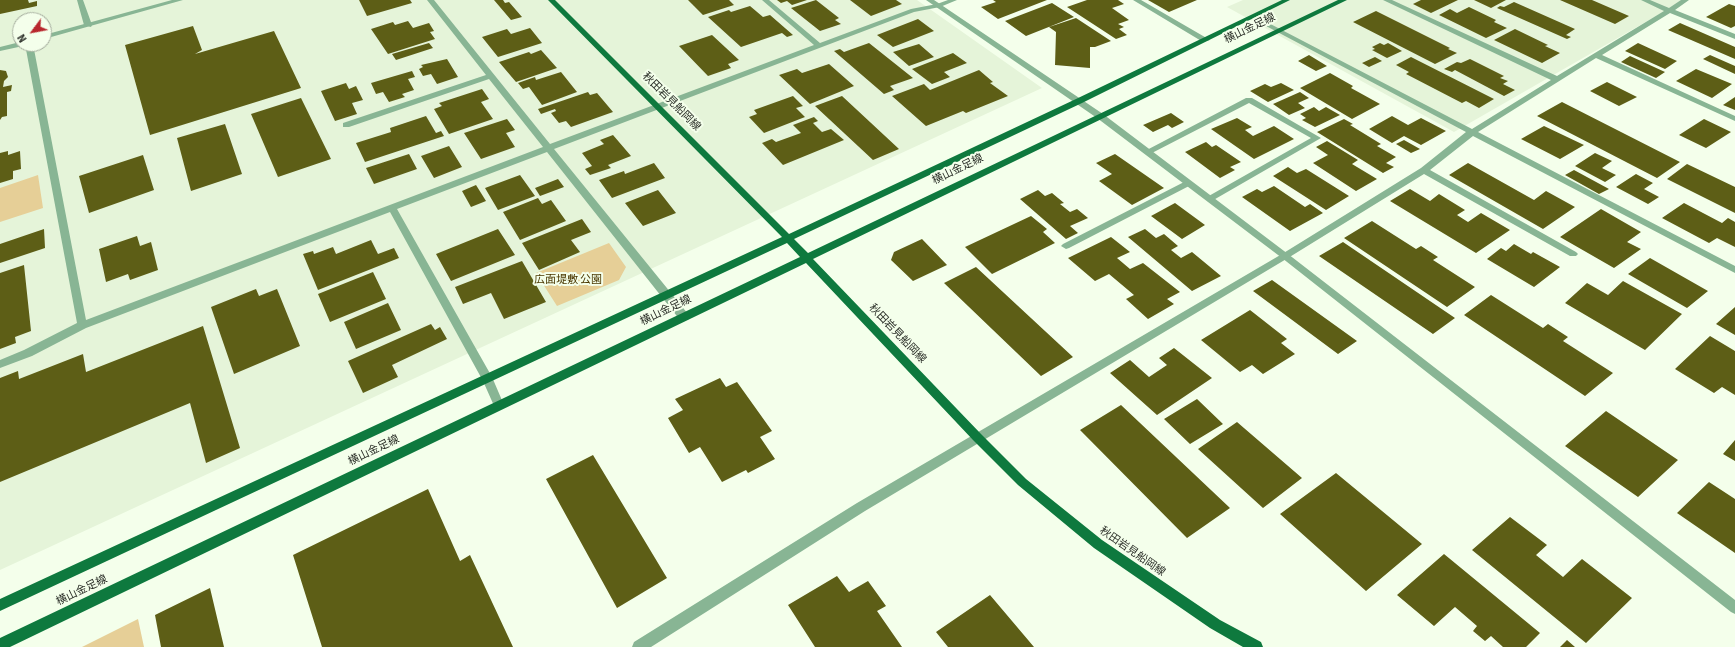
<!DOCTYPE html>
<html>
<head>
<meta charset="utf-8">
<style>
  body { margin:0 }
  #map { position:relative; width:1735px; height:647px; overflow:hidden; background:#f4ffeb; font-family:"Source Sans 3",sans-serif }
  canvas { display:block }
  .north { position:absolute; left:12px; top:12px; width:40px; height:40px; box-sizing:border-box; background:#f4ffeb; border:1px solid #a4ac9d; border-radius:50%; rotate:238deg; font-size:11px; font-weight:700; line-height:16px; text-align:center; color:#2b2f28 }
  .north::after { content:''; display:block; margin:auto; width:14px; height:18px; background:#b8272d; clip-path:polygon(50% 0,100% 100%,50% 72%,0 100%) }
</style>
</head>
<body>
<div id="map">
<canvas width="1735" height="647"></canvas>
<div class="north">N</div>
</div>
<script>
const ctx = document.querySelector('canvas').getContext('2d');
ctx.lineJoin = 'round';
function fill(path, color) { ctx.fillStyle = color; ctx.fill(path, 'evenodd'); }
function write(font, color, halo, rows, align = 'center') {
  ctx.font = font + ' "Source Sans 3","Noto Sans JP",sans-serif'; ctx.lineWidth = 4; ctx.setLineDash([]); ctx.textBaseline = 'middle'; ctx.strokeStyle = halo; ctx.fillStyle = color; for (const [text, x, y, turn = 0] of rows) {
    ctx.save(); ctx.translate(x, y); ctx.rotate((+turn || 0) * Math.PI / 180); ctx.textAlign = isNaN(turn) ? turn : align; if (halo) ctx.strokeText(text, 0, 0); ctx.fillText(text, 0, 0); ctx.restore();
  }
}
const built = new Path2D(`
  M0,0H917L1042,88L0,570ZM20,20H44V44H20Z
  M1243,0H1684L1454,132L1227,7Z`);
const green = new Path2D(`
  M38,175L43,208L0,222V188Z
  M609,243L626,267L619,280L557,306L536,273Z
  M138,619L144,647H82Z`);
const building = new Path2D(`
  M0,0H28L29,3L37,1V6L0,14Z
  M359,0H410L412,3L367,16Z
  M494,0H503L505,3L509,2L522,17L511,20Z
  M688,0H729L734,5L703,15Z
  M777,0H807L792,5L787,1L781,3Z
  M816,0L839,18L835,20L841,24L820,31L791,8Z
  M850,0H896L902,4L871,16Z
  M993,0H1047L998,19L981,7L996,2Z
  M1087,0H1118L1124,4L1112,8L1129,20L1118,24L1124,27L1119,29L1127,35L1116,39L1067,7Z
  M1148,0H1197L1169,12Z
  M1421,0H1458L1431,13L1413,4Z
  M1474,0H1506L1491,8Z
  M1560,0H1592L1629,16L1615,24Z
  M1514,2L1575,29L1566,35L1571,37L1567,39L1497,8L1500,6L1504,7Z
  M1052,3L1074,17L1026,36L1005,21Z
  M1729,4L1735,6V26L1731,28L1706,17Z
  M750,6L763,17L770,15L793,35L787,37L782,33L741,47L708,17L729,10L731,12Z
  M1469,7L1496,20L1494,22L1507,28L1486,38L1439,15L1450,9L1457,13Z
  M1376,11L1450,48L1448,49L1457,53L1435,64L1353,22Z
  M1076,18L1111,41L1095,47H1090V68L1055,65L1056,32L1049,27Z
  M918,19L934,31L893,47L877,35Z
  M408,21L413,28L429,23L434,31L430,32L435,39L388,54L371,29L393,22L395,25Z
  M1680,23L1735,47V59L1668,30Z
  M193,26L202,50L195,54L274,31L301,88L150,135L125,45Z
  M530,28L542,43L498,57L482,37L507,29L511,34Z
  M1515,29L1548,45L1545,46L1560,53L1542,63L1494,40Z
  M712,35L739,60L728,64L731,68L708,76L679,46Z
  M429,43L433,48L396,60L392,54Z
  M869,43L913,78L890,86L894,90L884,94L834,51L840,49L844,52Z
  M1380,43L1384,45L1388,43L1402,51L1387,58L1372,50L1375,49L1372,47Z
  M1638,43L1677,61L1665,69L1625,51Z
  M919,44L934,57L909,66L893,52Z
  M541,50L557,68L516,82L499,62L529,52L531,54Z
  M953,53L967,63L944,72L950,77L932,84L912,69Z
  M1309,55L1327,66L1316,71L1298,61Z
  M1710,55L1735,66V74L1703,59Z
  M1630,56L1665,72L1656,78L1621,62Z
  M1375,57L1382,61L1369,67L1362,63Z
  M1411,57L1494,99L1479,108L1466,101L1462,103L1406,74L1409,72L1396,65Z
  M447,59L458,77L437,84L431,74L423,76L419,69L423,67L421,65Z
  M1470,59L1504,76L1500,78L1508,81L1503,84L1515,90L1504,96L1455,70L1452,72L1444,69L1457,62L1461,63Z
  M829,64L854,86L810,104L779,75L797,69L802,73Z
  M1696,69L1732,84L1712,98L1676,81Z
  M0,70L6,71L8,77L4,81L3,87L12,85L11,91L7,92V116L2,117L0,120Z
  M979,70L993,82L990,83L1008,96L966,113L963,111L926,126L892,96L924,84L930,90Z
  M412,71L415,77L408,79L414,90L402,94L405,97L389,102L383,92L376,94L371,83Z
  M561,72L577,92L542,105L529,87L523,89L518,83L535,77L536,80Z
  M1330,73L1353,86L1351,88L1380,104L1352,119L1300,88Z
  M1607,82L1637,97L1619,106L1590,91Z
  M346,83L349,89L356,86L363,100L352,103L357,114L335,121L321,91Z
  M1281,83L1294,90L1268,102L1250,91L1265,84L1271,87Z
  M482,89L489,99L481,102L493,119L449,134L434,109L442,106L439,103Z
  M588,92L590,95L597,93L613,112L571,127L566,121L559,123L551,113L556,111L555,109L541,114L538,109Z
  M1300,92L1309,98L1298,103L1305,108L1289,115L1273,104Z
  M793,96L803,106L796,108L805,117L764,133L749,117L757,114L754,110Z
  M842,96L899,149L873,160L815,106Z
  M1735,97V110L1723,105Z
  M301,98L331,159L278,177L251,114Z
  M1562,102L1680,162L1657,178L1537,116Z
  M1314,107L1319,111L1326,107L1340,115L1315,127L1302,120L1306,118L1300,114Z
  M1171,113L1184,122L1172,128L1168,125L1153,132L1143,125Z
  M426,116L436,133L441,131L444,136L365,162L356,143L391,132L390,128Z
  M1392,116L1408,125L1421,118L1446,131L1421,145L1404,136L1392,143L1369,129Z
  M814,117L818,121L813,123L822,132L831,129L844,140L783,165L762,143L772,139L776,142L801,133L793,125Z
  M1237,118L1252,127L1245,130L1253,136L1274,126L1294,139L1254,159L1211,129Z
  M507,119L515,130L506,133L515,147L481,159L464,133Z
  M1344,119L1353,124L1350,125L1381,144L1377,146L1396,157L1386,163L1394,167L1383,173L1317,132Z
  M1704,119L1731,132L1706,148L1679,135Z
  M225,124L242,174L191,191L177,138Z
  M1544,126L1584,145L1560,159L1521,139Z
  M613,135L631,156L608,165L611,168L590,175L585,169L592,166L582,153L604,144L600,140Z
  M1404,140L1420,149L1411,153L1396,144Z
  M1327,141L1358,160L1352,164L1377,179L1356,191L1313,163L1328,155L1316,147Z
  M1206,142L1212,147L1216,145L1241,162L1230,167L1235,170L1220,178L1185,152Z
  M449,146L462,167L434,178L421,156Z
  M8,151V155L20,151L21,169L13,171V179L0,183V153Z
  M1595,153L1612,161L1602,168L1616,175L1605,182L1575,166Z
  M409,154L417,169L374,184L366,168Z
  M1115,154L1164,188L1132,205L1099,181L1112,174L1096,163Z
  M143,155L154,190L89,213L79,176Z
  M654,163L665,178L612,198L599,180L624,171L625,174Z
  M1468,163L1534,200L1546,191L1575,207L1543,229L1449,175Z
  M1687,164L1735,187V213L1667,179Z
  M1288,167L1297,173L1306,169L1349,196L1326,210L1273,176Z
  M1574,170L1609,189L1599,194L1565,175Z
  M1636,174L1653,183L1644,189L1659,197L1648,204L1616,187Z
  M520,175L535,196L498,210L485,188Z
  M558,179L564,187L540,196L535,188Z
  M476,185L486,201L471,207L462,191Z
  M1274,186L1305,207L1310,204L1323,213L1290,231L1242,197L1257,189L1262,192Z
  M1410,189L1430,201L1439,194L1465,210L1457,215L1468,222L1481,213L1510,230L1476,253L1390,201Z
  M658,190L676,213L643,226L625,203Z
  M1038,190L1045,196L1052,193L1064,203L1060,204L1070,212L1077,209L1088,218L1070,226L1078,233L1066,239L1020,199Z
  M538,198L542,204L551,200L566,221L520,240L503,212Z
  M1175,203L1205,225L1182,239L1151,216Z
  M1684,203L1722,223L1728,218L1735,222V247L1717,238L1709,243L1662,218Z
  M1601,209L1641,232L1627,242L1641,249L1614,268L1560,237Z
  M1031,216L1047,229L1043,232L1055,243L992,274L965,247Z
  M582,219L591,232L571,240L580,252L539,270L522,243Z
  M1372,221L1416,249L1421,246L1438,257L1433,260L1475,287L1447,307L1344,238Z
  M44,229L45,248L0,263V244Z
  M498,229L515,255L451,281L436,254Z
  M1145,229L1156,238L1164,234L1178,246L1171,250L1181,258L1192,252L1221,276L1192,291L1128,237Z
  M137,236L140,246L151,242L158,270L130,280L128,274L106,282L99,249Z
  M1111,237L1130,252L1117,258L1130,269L1143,263L1180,292L1167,299L1174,304L1148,319L1126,299L1134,295L1109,274L1095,281L1068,258Z
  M922,239L947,265L913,281L891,260L894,252Z
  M371,240L378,254L394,248L399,258L318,290L303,254L313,251L314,254L333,247L336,254Z
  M1343,242L1455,318L1433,334L1319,256Z
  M1514,244L1531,254L1533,252L1560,267L1534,287L1487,259L1501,248L1506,251Z
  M1650,258L1708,291L1687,308L1628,274Z
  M522,261L546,302L504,319L491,293L463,304L455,287Z
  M24,265L31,331L15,337L16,343L0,349V273Z
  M976,267L1073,357L1041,376L944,283Z
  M373,272L386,299L330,322L318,294Z
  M1272,280L1357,341L1338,354L1253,291Z
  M1623,281L1682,314L1645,350L1565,303L1587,283L1608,295Z
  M256,289L259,296L277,289L300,346L234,374L211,307Z
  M1491,295L1543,328L1548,324L1568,337L1563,341L1613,373L1585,396L1464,315Z
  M388,303L401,330L356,349L344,322Z
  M1735,307V335L1716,324Z
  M1250,310L1287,339L1281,343L1295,354L1263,374L1252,365L1240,372L1201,340Z
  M431,324L435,330L440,327L447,339L392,365L398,377L363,393L348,361Z
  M203,326L240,448L206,463L190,403L0,482V378L18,371L19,379L83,354L86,372Z
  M1710,336L1735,351V395L1722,387L1714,393L1675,369Z
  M1174,348L1212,378L1157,415L1110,373L1130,360L1149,377L1167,365L1159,358Z
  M720,378L726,387L737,382L772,431L760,437L775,459L748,473L746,470L722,482L700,447L689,453L668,418L683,410L675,399Z
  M1197,399L1223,424L1190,444L1164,419Z
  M1121,405L1230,508L1187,538L1080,430Z
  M1606,411L1678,460L1638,497L1565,446Z
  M1237,422L1302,478L1263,508L1198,449Z
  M1735,440V461L1723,454Z
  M593,455L667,578L617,608L546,479Z
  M1336,473L1422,544L1366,591L1280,514Z
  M1709,482L1735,499V553L1677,513Z
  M428,489L460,561L470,555L513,647H322L293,555Z
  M1510,517L1547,545L1536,555L1563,577L1582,559L1632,598L1586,643L1472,550Z
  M1444,554L1540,633L1526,647H1503L1491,636L1485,641L1473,631L1477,626L1455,607L1434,626L1397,595Z
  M837,576L849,592L868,581L886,606L877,611L902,647H815L788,605Z
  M210,588L224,647H161L155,615Z
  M990,595L1034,647H948L936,632Z
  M1567,640L1575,647H1560Z`);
const minor = new Path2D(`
  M77,0H83L92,25L91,27L84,25Z
  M427,0H434L550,144L814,45L762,0H769L820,43L911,9L937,4L948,0H957L940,7L914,12L554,149L688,314L689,317L688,320H680L547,152L397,209L492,377L504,405L503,408L499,409L495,408L483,381L390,212L86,328L32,356L0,368V360L24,350L77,323L25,44H33L86,320L543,147L489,79L349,127H343V123L486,75Z
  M1133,0H1141L1210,40L1203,42Z
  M1383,0H1392L1557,76L1664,11L1641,0H1650L1669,8L1681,0H1689L1675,10L1735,34V39L1670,13L1602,55L1735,116V121L1596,58L1478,132L1735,266V273L1473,136L1430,170L1576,252L1578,254L1576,256H1570L1424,174L1288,258L865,511L651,647H632L634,642L857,503L1282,254L1421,168L1466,132L1251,18V16H1255L1472,129L1551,80Z
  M1246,98H1252L1321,138L1210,202L1206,199L1207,197L1311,138L1249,103L1150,154L1147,155L1143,152Z
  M1188,180L1192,183L1191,185L1069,248L1066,249L1061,246L1063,244Z`);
const tertiary = new Path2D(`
  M172,0H183L44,39V35Z
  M926,0H934L1103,114L1288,254L1735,600V614L1731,612L1282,258L1097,118Z
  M20,42V44H24L23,46L0,51V47Z`);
const primary = new Path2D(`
  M548,0H555L789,234L1076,99L1282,0H1290L1082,103L794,239L808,253L1338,0H1347L813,259L981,434L1026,479L1102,540L1220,620L1261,642L1263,647H1243L1210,628L1094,548L1018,485L973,440L806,263L10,647H0V638L800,257L787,243L0,611V599L782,237Z`);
const streetNames = [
  ["横山金足線",1250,29,-26],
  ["秋田岩見船岡線",671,102,45],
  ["横山金足線",958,170,-26],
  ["横山金足線",666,311,-26],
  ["秋田岩見船岡線",897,334,46],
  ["横山金足線",374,451,-26],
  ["秋田岩見船岡線",1132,552,35],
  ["横山金足線",82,591,-26]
];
const parkNames = [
  ["広面堤敷 公園",568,281]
];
fill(built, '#e5f4d9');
fill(green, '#e6cf97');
fill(building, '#5d5e16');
fill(minor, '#88b594');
fill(tertiary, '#88b594');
fill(primary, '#0e793e');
write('11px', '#2b2f28', '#f4ffeb', streetNames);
write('11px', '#4a3700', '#f4ffeb', parkNames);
</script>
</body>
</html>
